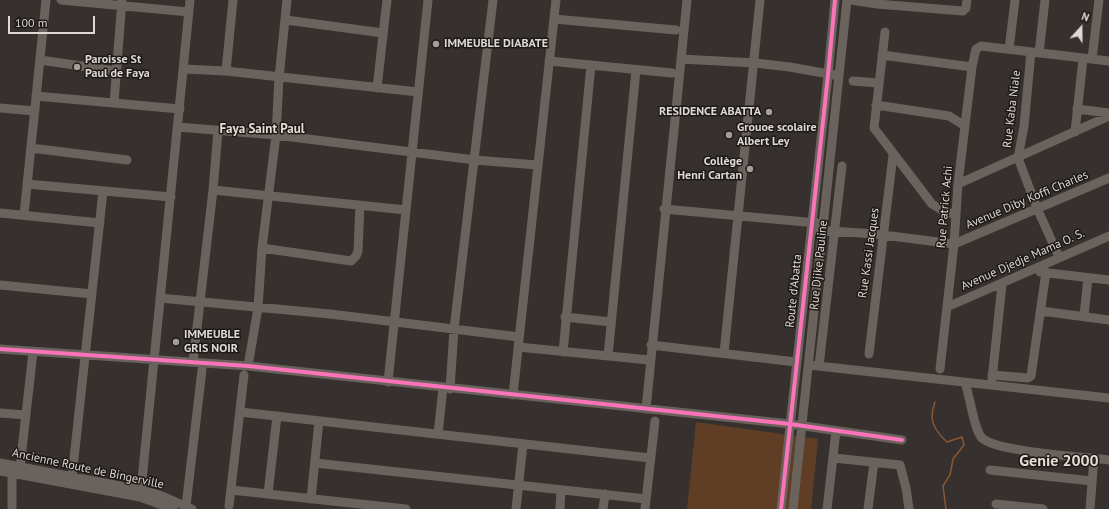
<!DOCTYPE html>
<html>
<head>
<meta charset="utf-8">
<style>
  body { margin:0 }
  #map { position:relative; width:1109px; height:509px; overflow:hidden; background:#36312e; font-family:"PT Sans",sans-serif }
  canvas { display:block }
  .north { position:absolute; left:1061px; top:8px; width:40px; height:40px; -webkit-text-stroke:3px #1d1917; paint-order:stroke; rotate:21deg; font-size:11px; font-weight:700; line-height:16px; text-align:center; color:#dfd9d6 }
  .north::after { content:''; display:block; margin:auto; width:14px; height:18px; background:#dfd9d6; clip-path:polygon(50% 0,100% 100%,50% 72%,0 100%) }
  .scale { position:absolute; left:8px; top:16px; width:87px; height:18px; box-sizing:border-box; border:2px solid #dfd9d6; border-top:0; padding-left:5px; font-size:12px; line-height:14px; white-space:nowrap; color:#dfd9d6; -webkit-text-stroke:3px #1d1917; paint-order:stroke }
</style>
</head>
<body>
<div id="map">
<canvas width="1109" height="509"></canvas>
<div class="north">N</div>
<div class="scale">100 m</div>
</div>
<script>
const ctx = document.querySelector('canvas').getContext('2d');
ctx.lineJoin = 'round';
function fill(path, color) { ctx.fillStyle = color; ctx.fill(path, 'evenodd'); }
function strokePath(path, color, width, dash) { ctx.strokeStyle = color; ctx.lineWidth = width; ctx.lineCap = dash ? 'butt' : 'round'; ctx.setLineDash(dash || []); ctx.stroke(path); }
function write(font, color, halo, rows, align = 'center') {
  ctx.font = font + ' "PT Sans",sans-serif'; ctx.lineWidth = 3; ctx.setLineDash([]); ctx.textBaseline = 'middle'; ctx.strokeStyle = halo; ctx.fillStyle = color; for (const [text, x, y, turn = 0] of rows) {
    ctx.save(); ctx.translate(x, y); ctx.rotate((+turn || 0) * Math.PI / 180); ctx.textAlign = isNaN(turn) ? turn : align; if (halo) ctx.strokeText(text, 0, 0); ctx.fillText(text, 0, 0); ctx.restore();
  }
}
const green = new Path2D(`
  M696,422L818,439L811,509H687Z`);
const stream = new Path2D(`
  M935,402C928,419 934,430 947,442L962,437L964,445L953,459L950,475L943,486L946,509`);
const minor = new Path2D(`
  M61,0L189,12
  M851,0L877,4
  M878,0L877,4L963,11L966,8L967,0
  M554,19L676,30
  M286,20L383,33
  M885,32L874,128L932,204L945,212L955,214
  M1009,49L1015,0
  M1031,52L1024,126L1018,158L1037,208L1059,257
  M1039,53L1045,0
  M882,55L972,67
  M681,59L755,63L790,67L834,75
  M1092,59L1099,0
  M40,60L116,71
  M549,61L672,73
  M183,69L226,71L418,92
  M226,71L233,0
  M853,81L878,83
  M377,88L387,0
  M36,96L180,109
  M114,103L122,0
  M876,105L949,116L965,126
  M0,108L35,111
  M1077,109L1109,113
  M178,127L276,135L475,160L537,165
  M1075,132L1083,59
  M31,148L127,160
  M27,184L171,197
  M958,184L1109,116
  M213,190L406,210
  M664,209L817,223
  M0,213L100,223
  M24,215L46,0
  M817,230L875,234L954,244L1109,178
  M262,248L351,261L356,256L358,251L360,205
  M1040,272L1109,280
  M0,285L92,294
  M160,298L330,314L519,337
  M947,307L1109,236
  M1041,311L1109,320
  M1084,316L1088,278
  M565,317L611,322
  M651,345L796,362
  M518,347L649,360
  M0,349L248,366L790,424L902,440
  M563,352L591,65
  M724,353L760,0
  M869,354L893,155
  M608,356L636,70
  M193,362L213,190L218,131
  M809,365L1109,398
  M248,366L258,308L262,248L276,135L279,78L287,0
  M819,366L842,166
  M940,369L954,244L958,184L972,67L976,49L981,46L1109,61
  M992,375L1028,378L1031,376L1046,272
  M992,380L1002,284
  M388,382L428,0
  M965,383C970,396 974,430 982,438C996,452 1086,457 1109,460
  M450,389L454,329L493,0
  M513,395L556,0
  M646,409L687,0
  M240,412L650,458
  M0,413L25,415
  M438,434L443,388
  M834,458L900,465L906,488L909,509
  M0,463L141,490L160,495L192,509
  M315,463L646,499
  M20,467L33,352
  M990,470L1092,481
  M0,471L140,497L173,509
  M12,473V509
  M72,477L103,191
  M141,490L190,0
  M231,490L406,509
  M268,494L277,416
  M311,499L319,421
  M996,504L1043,509
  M186,506L202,370
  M229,506L244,375
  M516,509L523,444
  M560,509L561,490
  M603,509L605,494
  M645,509L655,421
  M781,509L828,75L835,0
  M793,509L847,0
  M827,509L836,431
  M868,509L874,462
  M1090,509L1094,458`);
const cycleway = new Path2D(`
  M0,349L248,366L790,424L902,440
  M781,509L828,75L835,0`);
const markers = [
  [436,44,4,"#a49e9b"],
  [77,67,4,"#a49e9b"],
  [769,112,4,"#a49e9b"],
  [729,135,4,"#a49e9b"],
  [750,169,4,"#a49e9b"],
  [176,342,4,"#a49e9b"]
];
const poiNames = [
  ["IMMEUBLE DIABATE",444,44],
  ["Paroisse St",85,60],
  ["Paul de Faya",85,74],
  ["RESIDENCE ABATTA",761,112,"right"],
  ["Grouoe scolaire",737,128],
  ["Albert Ley",737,142],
  ["Collège",742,162,"right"],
  ["Henri Cartan",742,176,"right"],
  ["IMMEUBLE",184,335],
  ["GRIS NOIR",184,349]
];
const streetNames = [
  ["Rue Kaba Niale",1012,109,-83],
  ["Avenue Diby Koffi Charles",1027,200,-23],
  ["Rue Patrick Achi",945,207,-85],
  ["Rue Kassi Jacques",869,253,-82],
  ["Avenue Djedje Mama O. S.",1023,260,-24],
  ["Rue Djike Pauline",819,265,-84],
  ["Route d'Abatta",794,291,-84],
  ["Ancienne Route de Bingerville",88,469,12]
];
const neighbourhoodNames = [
  ["Faya Saint Paul",262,129]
];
const districtNames = [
  ["Genie 2000",1059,461]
];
fill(green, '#603e25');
strokePath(stream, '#865836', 1.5);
strokePath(minor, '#6a625d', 9);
strokePath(cycleway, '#fb73b8', 4);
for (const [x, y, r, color] of markers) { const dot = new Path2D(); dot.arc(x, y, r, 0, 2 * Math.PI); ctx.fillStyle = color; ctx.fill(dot); strokePath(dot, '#1d1917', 1.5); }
write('bold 12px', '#dfd9d6', '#1d1917', poiNames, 'left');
write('12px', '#dfd9d6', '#1d1917', streetNames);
write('bold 13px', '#e5dbd4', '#1d1917', neighbourhoodNames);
write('bold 16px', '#e5dbd4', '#1d1917', districtNames);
</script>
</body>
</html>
